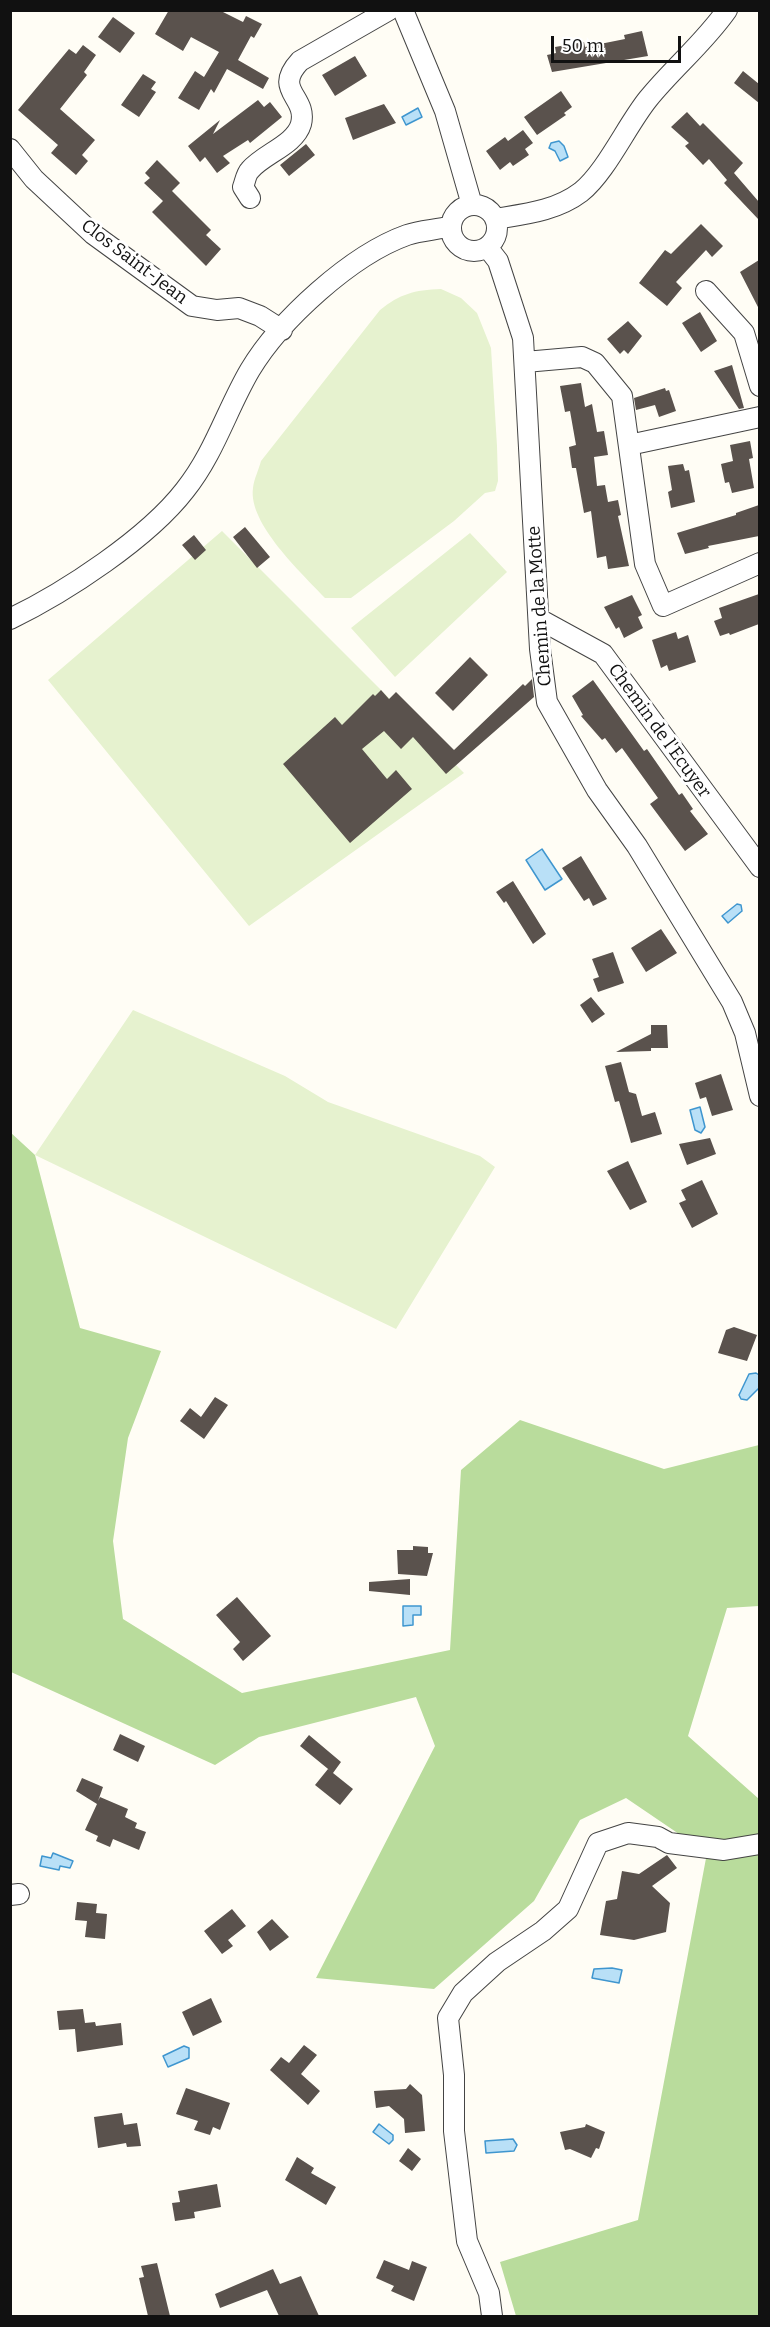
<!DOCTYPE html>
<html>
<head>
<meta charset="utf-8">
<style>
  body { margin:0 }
  #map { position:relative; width:770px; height:2327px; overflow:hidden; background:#fffdf5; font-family:Bitter,serif }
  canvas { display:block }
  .frame { position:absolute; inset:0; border:12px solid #111; pointer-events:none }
  .scale { position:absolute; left:551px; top:36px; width:130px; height:27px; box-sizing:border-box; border:3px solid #111; border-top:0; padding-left:8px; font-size:18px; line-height:21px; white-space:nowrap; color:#111; -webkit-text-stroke:4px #fff; paint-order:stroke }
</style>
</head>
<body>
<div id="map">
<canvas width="770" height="2327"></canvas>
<div class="frame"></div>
<div class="scale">50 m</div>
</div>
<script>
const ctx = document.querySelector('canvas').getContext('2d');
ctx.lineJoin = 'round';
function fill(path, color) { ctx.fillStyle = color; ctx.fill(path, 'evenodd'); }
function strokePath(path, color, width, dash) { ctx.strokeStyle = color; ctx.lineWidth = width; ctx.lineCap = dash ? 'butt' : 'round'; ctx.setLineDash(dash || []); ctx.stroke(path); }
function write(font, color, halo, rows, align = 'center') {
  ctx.font = font + ' Bitter,serif'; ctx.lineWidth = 6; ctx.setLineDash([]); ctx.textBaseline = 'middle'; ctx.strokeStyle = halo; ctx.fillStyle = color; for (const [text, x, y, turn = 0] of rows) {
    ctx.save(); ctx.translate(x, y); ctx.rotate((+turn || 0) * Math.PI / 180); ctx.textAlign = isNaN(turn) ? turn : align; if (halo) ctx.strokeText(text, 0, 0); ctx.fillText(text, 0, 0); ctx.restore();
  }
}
const forest = new Path2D(`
  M10,1132L35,1155L80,1328L161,1351L128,1438L113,1541L123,1619L242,1693L450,1650L461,1470L520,1420L664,1469L759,1445V1606L727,1608L688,1736L759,1799V2316H516L500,2262L638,2220L707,1853L626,1798L580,1820L534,1901L434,1989L316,1978L435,1746L416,1697L259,1737L215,1765L11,1672Z`);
const pitch = new Path2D(`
  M441,289L461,298L477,313L491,348L497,446L498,481L495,491L485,493L454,521L351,598H325C302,573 248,524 253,488C254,479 259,469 261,461L380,310C400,294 414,290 441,289Z
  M222,531L464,773L249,926L48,680Z
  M470,533L507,572L395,677L351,628Z
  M133,1010L285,1076L328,1102L480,1156L495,1167L396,1329L35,1155Z`);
const water = new Path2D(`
  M418,108L422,117L406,125L402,117Z
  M559,141L564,146L568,157L560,161L555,151L549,148L551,143Z
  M542,849L562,879L545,890L526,860Z
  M737,904L741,905L742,911L728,923L722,916Z
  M700,1107L705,1127L701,1133L695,1130L690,1110Z
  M756,1373L759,1375V1388L747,1400L741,1399L739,1395L749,1374Z
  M403,1606H421V1615H413V1625L403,1626Z
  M53,1853L73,1861L70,1868L60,1866L59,1870L40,1866L42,1856L51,1858Z
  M612,1968L622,1970L619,1983L592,1978L594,1969Z
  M184,2046L189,2048V2058L168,2067L163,2056Z
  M379,2124L393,2135V2140L389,2144L373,2132Z
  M513,2139L517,2145L514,2151L486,2153L485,2141Z`);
const building = new Path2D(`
  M169,10H219L243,22L246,16L262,24L254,38L251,36L238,60L269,78L263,89L227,69L214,93L211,89L199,110L178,98L195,71L204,77L219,52L191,37L183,51L155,34Z
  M113,17L135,33L120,53L98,37Z
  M642,31L648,56L552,72L547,55L556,53L555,47L584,42L585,47L625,39L624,35Z
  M83,45L96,55L84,72L87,75L60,109L95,140L82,155L88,161L76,175L51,153L58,145L18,110L69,49L76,54Z
  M355,56L367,76L335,96L322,75Z
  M743,71L759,84V103L734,83Z
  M143,74L156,82L151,89L156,92L139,117L121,105Z
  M561,91L572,107L564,113L566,115L537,135L524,117Z
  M258,100L264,107L270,102L282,117L250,143L248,140L223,156L230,163L217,173L205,157L200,162L188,146L220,120L213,134Z
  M384,104L396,123L353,140L345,118Z
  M687,112L700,126L703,123L743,163L734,173L759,202V220L724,183L727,180L709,159L703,165L685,146L689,143L671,127Z
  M523,130L533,143L525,149L529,155L513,166L510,162L500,170L486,151L505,137L508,141Z
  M306,144L315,155L289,176L280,165Z
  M157,160L180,183L172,191L211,230L206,235L221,249L206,266L152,212L163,201L144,183L150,178L145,173Z
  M701,224L723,246L712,257L706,250L676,282L682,288L667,306L639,283L665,250L671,254Z
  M759,260V309L740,272Z
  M700,312L717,341L701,352L682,323Z
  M628,321L642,336L628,354L624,350L620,354L607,339Z
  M732,365L744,408L739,409L714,371Z
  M581,383L585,407L592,404L597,432L604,431L608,455L594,457L597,486L605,485L608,502L618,500L621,515L618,516L629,566L608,569L606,556L597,558L591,511L584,513L576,468H572L569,447L576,445L570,411L565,412L560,386Z
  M665,388L666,391L669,390L676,411L659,417L655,405L636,410L634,398Z
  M750,441L753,458L749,459L754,488L732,493L729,482L725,483L721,464L733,461L730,445Z
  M683,464L685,471L689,470L695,502L671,508L668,492L672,490L668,466Z
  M759,505V536L708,546L709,548L685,554L677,533L736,515V513Z
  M245,527L270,557L257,568L233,537Z
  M194,535L206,550L195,560L182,545Z
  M759,594V624L730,635L729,633L720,636L714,621L722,618L719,608Z
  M632,595L642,615L638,617L643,628L624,638L619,627L616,629L604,607Z
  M676,632L678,639L688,635L696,662L669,671L667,665L661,668L652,640Z
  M470,657L488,675L453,711L435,693Z
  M532,679L534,697L446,774L413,737L401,749L384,731L362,749L387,779L396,770L412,789L350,843L283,764L335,717L342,725L373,694L375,696L381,690L389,699L396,692L454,750L523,684L525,686Z
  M593,680L644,751L647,749L679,795L682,793L693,809L690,811L708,834L685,851L650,804L658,798L622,748L616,753L605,738L602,740L581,716L583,715L572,696Z
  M581,856L607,899L593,906L589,898L584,901L562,868Z
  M513,881L546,934L533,944L506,901L504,903L496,892Z
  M661,929L677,953L646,972L631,948Z
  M613,952L624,983L598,992L593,979L599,977L592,959Z
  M591,997L605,1014L592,1023L580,1005Z
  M651,1025H667L668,1048H651V1051L616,1052L651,1034Z
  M621,1062L629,1092L636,1094L642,1116L655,1112L662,1134L631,1143L619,1101L615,1102L605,1066Z
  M721,1074L733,1110L712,1116L706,1097L700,1099L695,1083Z
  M710,1138L716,1154L687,1165L679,1144Z
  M628,1161L647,1202L630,1210L607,1171Z
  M702,1180L718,1214L692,1228L679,1203L686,1200L681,1190Z
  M734,1327L757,1335L747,1361L718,1353L726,1330Z
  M215,1397L228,1405L204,1439L180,1421L190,1408L201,1417Z
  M413,1546L428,1547V1553H433L427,1576L398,1574L397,1550H413Z
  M410,1579V1595L369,1591V1582Z
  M237,1597L271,1636L243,1661L233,1649L240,1642L216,1615Z
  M120,1734L145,1746L138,1762L113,1750Z
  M309,1735L341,1762L333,1773L300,1746Z
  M328,1769L353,1789L340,1805L315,1785Z
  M82,1778L103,1787L98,1801L100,1797L128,1809L125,1817L137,1823L135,1828L146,1832L139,1850L113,1839L110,1847L96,1841L98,1836L85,1830L97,1804L76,1791Z
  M667,1855L677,1868L652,1886L670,1903L666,1932L634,1940L600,1935L606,1901L617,1899L622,1871L639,1874Z
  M77,1902L97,1904L96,1913L107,1914L105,1939L85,1937L87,1921L75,1920Z
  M232,1909L246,1926L228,1940L233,1946L222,1954L204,1931Z
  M272,1919L289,1937L270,1951L257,1932Z
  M211,1998L222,2022L193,2036L182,2012Z
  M83,2009L85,2023L95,2022L96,2026L121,2023L123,2045L77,2052L75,2029L59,2030L57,2011Z
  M304,2045L317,2055L301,2074L320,2091L308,2105L270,2070L281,2057L289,2063Z
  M410,2084L422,2095L425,2131L405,2133L404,2119L389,2106L376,2108L374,2091L406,2089Z
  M186,2088L230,2103L220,2130L213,2127L210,2135L194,2130L198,2121L176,2114Z
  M122,2113L124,2125L137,2123L141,2146L127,2147L126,2143L98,2148L94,2117Z
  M586,2124L605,2132L599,2149L596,2148L591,2158L570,2149L565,2150L560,2132L585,2127Z
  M408,2148L421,2159L412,2171L399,2161Z
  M297,2157L314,2168L311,2173L336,2187L326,2205L285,2180Z
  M217,2184L221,2207L194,2212L195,2218L175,2221L172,2203L180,2202L178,2191Z
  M384,2260L409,2270L412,2261L427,2267L414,2301L391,2291L394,2286L376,2278Z
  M157,2263L170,2316H148L139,2278L144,2277L141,2266Z
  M273,2269L280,2284L301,2276L319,2316H279L267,2290L220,2308L215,2294Z`);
const street = new Path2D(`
  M403,10L445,111L472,205
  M10,149L34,179L93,234L192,306L217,310L239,308L260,316L282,330
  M250,198L243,187C245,182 246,174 250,170C263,154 295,145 301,124C308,96 272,91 300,61L389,10
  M451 228a23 23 0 1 1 46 0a23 23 0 1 1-46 0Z
  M495,219C525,214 556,211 581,192C606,172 627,125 648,99C673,68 704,43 727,10
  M487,247L498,261L523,338L540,649L547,702L597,790L637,846L732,1002L745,1033L760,1096
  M706,291L744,333L760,386
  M525,362L582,357L595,363L622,396L645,564L663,606L760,563
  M629,445L760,417
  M10,619C66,592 148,538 185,490C214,454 227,409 250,370C280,320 351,255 407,235C421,230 437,230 451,226
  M539,619L603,654L760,867
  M10,1895L19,1894
  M492,2316L489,2293L467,2241L454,2131V2075L448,2018L463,1993L497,1962L543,1931L568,1909L598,1843L628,1833L658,1837L669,1843L724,1850L760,1844`);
const streetNames = [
  ["Clos Saint-Jean",134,262,37],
  ["Chemin de la Motte",540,606,-94],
  ["Chemin de l'Ecuyer",659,731,54]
];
fill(forest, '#b9dc9c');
fill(pitch, '#e6f2cf');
fill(water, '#b9e0f7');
strokePath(water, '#3f96cf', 1.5);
fill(building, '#5a524d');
strokePath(street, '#444', 22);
strokePath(street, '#fff', 20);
write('18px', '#111', '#fff', streetNames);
</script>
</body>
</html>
